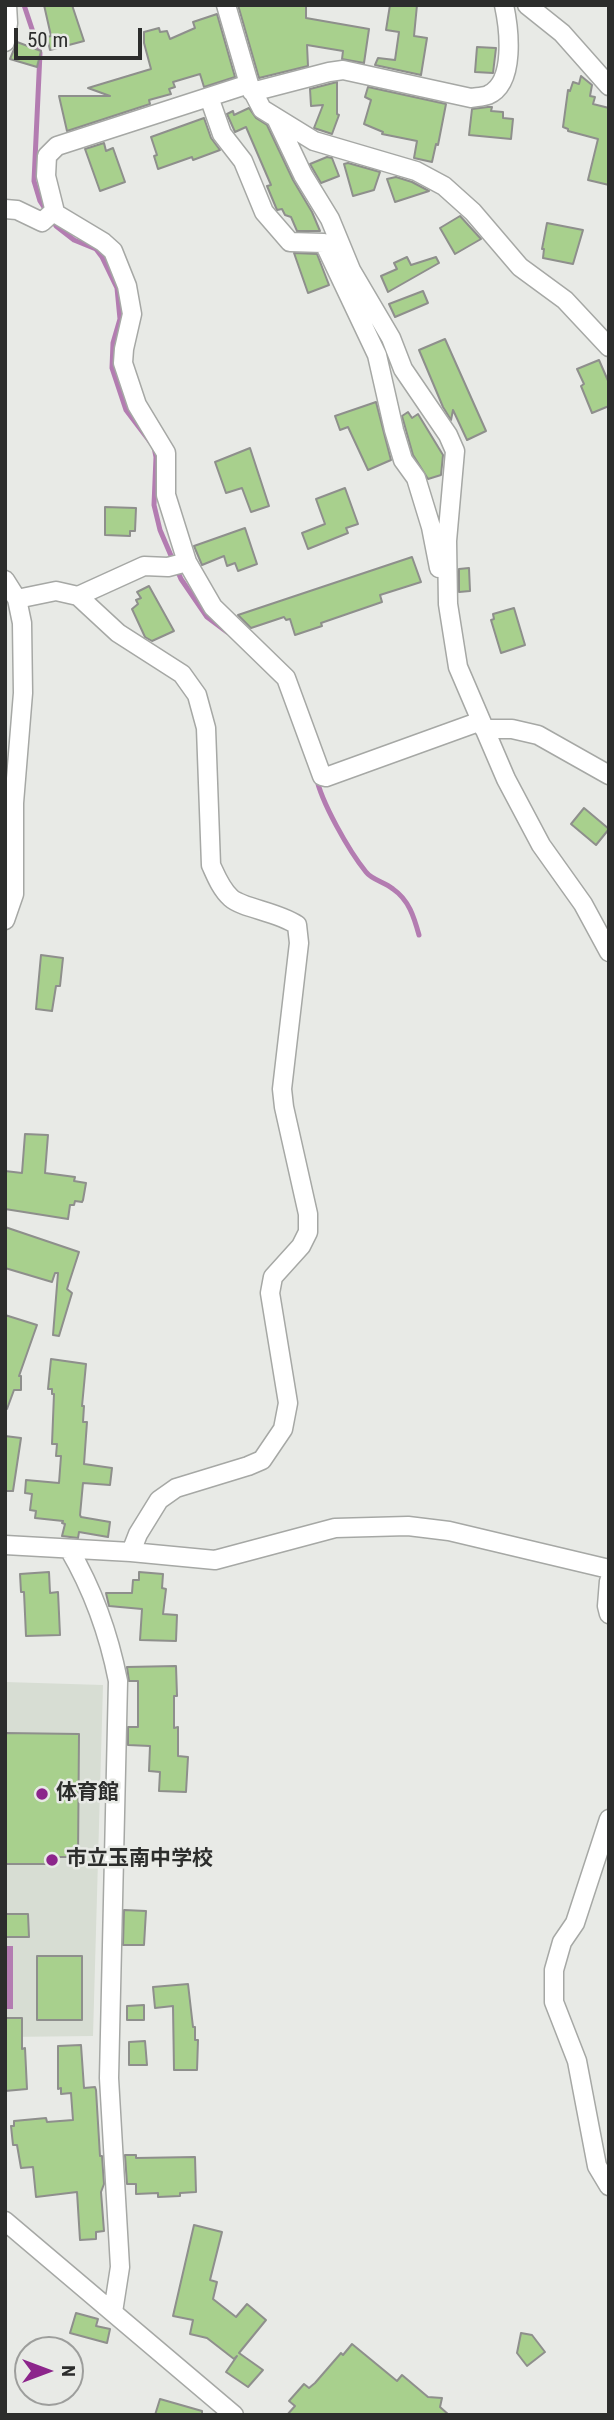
<!DOCTYPE html>
<html>
<head>
<meta charset="utf-8">
<style>
  body { margin:0 }
  #map { position:relative; width:614px; height:2420px; overflow:hidden; background:#e8eae6; font-family:"Roboto Condensed",sans-serif }
  canvas { display:block }
  .frame { position:absolute; inset:0; border:7px solid #2c2d2c; pointer-events:none }
  .north { position:absolute; left:14px; top:2336px; width:70px; height:70px; box-sizing:border-box; background:#e8eae6; border:2px solid #9d9e9c; border-radius:50%; rotate:90deg; font-size:19px; font-weight:700; line-height:28px; text-align:center; color:#2c2d2c }
  .north::after { content:''; display:block; margin:auto; width:24px; height:32px; background:#8c258b; clip-path:polygon(50% 0,100% 100%,50% 72%,0 100%) }
  .scale { position:absolute; left:14px; top:28px; width:128px; height:32px; box-sizing:border-box; border:4px solid #2c2d2c; border-top:0; padding-left:9px; font-size:21px; line-height:24px; white-space:nowrap; color:#2c2d2c; -webkit-text-stroke:5px #e8eae6; paint-order:stroke }
</style>
</head>
<body>
<div id="map">
<canvas width="614" height="2420"></canvas>
<div class="frame"></div>
<div class="north">N</div>
<div class="scale">50 m</div>
</div>
<script>
const ctx = document.querySelector('canvas').getContext('2d');
ctx.lineJoin = 'round';
function fill(path, color) { ctx.fillStyle = color; ctx.fill(path, 'evenodd'); }
function strokePath(path, color, width, dash) { ctx.strokeStyle = color; ctx.lineWidth = width; ctx.lineCap = dash ? 'butt' : 'round'; ctx.setLineDash(dash || []); ctx.stroke(path); }
function write(font, color, halo, rows, align = 'center') {
  ctx.font = font + ' "Roboto Condensed","Noto Sans JP",sans-serif'; ctx.lineWidth = 5; ctx.setLineDash([]); ctx.textBaseline = 'middle'; ctx.strokeStyle = halo; ctx.fillStyle = color; for (const [text, x, y, turn = 0] of rows) {
    ctx.save(); ctx.translate(x, y); ctx.rotate((+turn || 0) * Math.PI / 180); ctx.textAlign = isNaN(turn) ? turn : align; if (halo) ctx.strokeText(text, 0, 0); ctx.fillText(text, 0, 0); ctx.restore();
  }
}
const built = new Path2D(`
  M5,1682L103,1685L93,2036L5,2037Z`);
const water = new Path2D(`
  M5,1946H13V2009H5Z`);
const stream = new Path2D(`
  M24,5L40,53L34,181L40,201L56,226L74,240L96,249L102,257L117,288L120,319L113,343L112,368L126,410L154,447L156,457L154,505L160,530L181,579L207,617L227,632
  M316,776C321,802 349,851 366,872C372,880 385,882 393,889C409,900 414,917 419,935`);
const building = new Path2D(`
  M44,5H72L84,41L50,50L47,37L51,36Z
  M238,5H306V18L369,29L364,63L342,59L343,51L307,45L308,66L259,78Z
  M390,5H417L414,36L427,38L421,75L375,65L378,58L395,60L399,32L386,30Z
  M217,14L235,77L204,87L200,74L173,82L175,87L169,89L171,94L149,100L150,104L67,131L59,96H110L88,88L151,69L144,43V32L159,28L160,32L167,31L170,39L195,28L193,22Z
  M17,42L41,51L37,67L10,59Z
  M477,47L496,48L493,73L475,72Z
  M581,76L592,85L590,96L595,97L593,104L609,108V185L588,180L598,139L568,131V129L563,127L568,90L570,91L573,82L579,84Z
  M337,82V114L339,115L332,134L314,128L323,105L311,106L310,89Z
  M368,87L446,104L438,145L436,144L432,162L414,158L417,141L382,134L383,132L364,124L371,100L365,97Z
  M488,107H492L491,111L503,112V118L513,119L511,139L469,135L472,109Z
  M249,108L256,118L267,125L293,180L312,212L320,231H297L291,217L285,215L282,209L277,210L267,186L271,185L246,127L235,132L227,114L233,111L234,115Z
  M204,118L211,138L220,150L193,160L192,157L158,169L154,156L157,155L151,137Z
  M104,143L106,151L113,148L125,182L100,191L85,149Z
  M327,157L332,158L339,176L321,183L310,164Z
  M348,163L380,172L374,190L353,196L344,164Z
  M396,177L412,182L429,191L395,202L387,179Z
  M460,216L481,239L455,254L440,228Z
  M547,223L583,230L573,264L543,258L544,249H542Z
  M294,253L317,254L329,285L308,293Z
  M407,257L411,265L436,257L439,263L388,292L381,276L397,269L394,263Z
  M423,291L428,303L395,317L389,304Z
  M445,339L486,431L467,440L453,410L451,420L443,407L419,350Z
  M599,360L609,383V406L592,413L581,386L584,384L577,369Z
  M376,402L391,460L368,470L348,427L340,430L335,416Z
  M408,412L412,418L418,414L443,455L441,475L428,479L413,455L402,416Z
  M250,448L269,506L251,512L242,488L226,493L215,462Z
  M345,488L358,524L346,528L348,533L308,549L302,533L325,524L316,499Z
  M105,507L136,508L135,531H130V536L105,535Z
  M245,528L257,564L238,571L235,563L227,566L224,556L202,565L194,546Z
  M412,557L421,582L380,595L382,602L321,623L322,626L295,635L290,619L286,620L284,617L251,628L238,615Z
  M469,568L470,591L459,592V569Z
  M149,586L174,631L152,641L145,637L132,609L138,604L136,600L141,598L137,592Z
  M514,608L525,645L501,653L491,620L494,619L493,614Z
  M584,808L609,829L596,845L571,824Z
  M41,955L63,958L60,986H56L52,1011L36,1009Z
  M25,1134L48,1135L45,1173L75,1177L74,1181L86,1183L83,1200L82,1202L75,1201L74,1205H70L68,1219L5,1209V1171L22,1173Z
  M5,1227L79,1252L67,1289L72,1293L59,1336L53,1335L58,1273H55L52,1282L5,1268Z
  M5,1315L37,1325L19,1376H21V1390H14L7,1409H5Z
  M51,1359L86,1364L82,1406H84L83,1422H87L84,1464L112,1468L110,1485L83,1483L80,1515L81,1517L110,1522L108,1537L79,1532L78,1538L62,1536L65,1524L62,1523L63,1521L35,1518L36,1511L30,1510L32,1494L25,1493L26,1480L59,1483L61,1456H56L57,1444H52L54,1394H52V1389H48Z
  M5,1436L21,1438L13,1491H5Z
  M49,1572L50,1593L58,1592L60,1635L26,1636L24,1592H21L20,1574Z
  M139,1572L163,1574L162,1588L166,1589L163,1614L177,1615L176,1641L140,1640L142,1609L109,1606L106,1593H132L133,1580H139Z
  M176,1666L177,1696H174V1728L178,1727V1756L188,1757L186,1792L159,1791L160,1772L149,1771L150,1746L128,1745V1727H138V1681H129L127,1667Z
  M5,1733L79,1734L78,1857H49V1864H5Z
  M124,1910L146,1911L144,1945H123Z
  M5,1914H28L29,1937H5Z
  M37,1956H82V2020H37Z
  M188,1984L193,2027H195V2040H198L197,2070H174L173,2006L155,2008L153,1987Z
  M144,2005V2020H127V2006Z
  M5,2018H22V2049L25,2048L27,2089L5,2091Z
  M145,2041L147,2065H129V2042Z
  M81,2045L84,2088L95,2087L96,2090L100,2156H102L104,2184L101,2192L104,2231L96,2232V2239L80,2240L77,2192L36,2197L33,2167L21,2168L17,2145H13L11,2126H14V2121L46,2118L47,2122L73,2120L71,2093L61,2094V2088L58,2089V2046Z
  M125,2155H136V2158L195,2157L196,2192L180,2193V2196L158,2197V2193L136,2194V2184H127Z
  M194,2225L222,2232L210,2280L217,2282L213,2299L236,2317L247,2304L266,2320L239,2353L263,2370L248,2387L226,2372L237,2356L234,2359L207,2338L190,2334L193,2320L173,2316Z
  M76,2313L98,2319L96,2326L110,2329L107,2343L70,2333Z
  M521,2333L532,2335L545,2352L527,2366L517,2353Z
  M352,2344L397,2381L402,2375L428,2397L442,2398L440,2407L449,2415H287L295,2406L289,2401L304,2384L309,2388L315,2383L341,2353L343,2355Z
  M160,2399L202,2411V2415H155Z`);
const minor = new Path2D(`
  M226,5L249,84L262,109L314,141L416,171L444,186L473,212L520,267L565,300L609,347
  M527,5L562,33L609,86
  M5,42L8,23L7,5
  M252,92L329,72L343,70L471,98C476,97 483,97 488,95C516,83 509,28 504,5
  M209,97L222,134L243,161L264,212L290,242L324,243L377,355L394,430L403,460L416,478L431,527L439,568
  M276,118L303,175L330,219L351,270L391,338L403,369L448,435L455,451L447,541L448,604L458,667L506,779L541,845L583,904L609,952
  M5,209L17,210L42,222L53,212
  M53,212L103,242L113,251L127,286L132,314L124,349L123,363L137,405L166,453V495L187,562L213,607L286,678L322,776L326,777L481,721
  M53,212L54,208L46,176L47,156L57,146L249,84
  M5,580L17,599L22,623L23,693L14,803V894L5,920
  M78,596L144,566L168,567L187,562
  M17,599L56,591L78,596L118,633L182,674L197,695L206,728L211,865C216,876 221,889 231,898C242,908 278,912 297,925L299,943L282,1089L284,1107L308,1214V1232L301,1246L273,1277L270,1293L288,1403L283,1429L262,1460L248,1466L176,1488L159,1500L138,1534L131,1552
  M484,729H512L538,735L609,775
  M5,1545L131,1552L215,1560L335,1528L408,1526L449,1531L609,1569
  M69,1549C93,1590 109,1635 118,1681L109,2078L120,2267L113,2312
  M609,1581L607,1606L609,1614
  M609,1819L575,1923L562,1942L554,1970V2002L577,2061L597,2166L609,2186
  M5,2221L234,2415`);
const markers = [
  [42,1794,7,"#8c258b"],
  [52,1860,7,"#8c258b"]
];
const poiNames = [
  ["体育館",56,1794],
  ["市立玉南中学校",66,1860]
];
fill(built, '#d7ddd3');
fill(water, '#b37cb1');
strokePath(stream, '#b37cb1', 5);
fill(building, '#a8d08d');
strokePath(building, '#8e8f8c', 2);
strokePath(minor, '#a6a8a5', 21);
strokePath(minor, '#fff', 18);
for (const [x, y, r, color] of markers) { const dot = new Path2D(); dot.arc(x, y, r, 0, 2 * Math.PI); ctx.fillStyle = color; ctx.fill(dot); strokePath(dot, '#e8eae6', 2.5); }
write('bold 21px', '#2c2d2c', '#e8eae6', poiNames, 'left');
</script>
</body>
</html>
